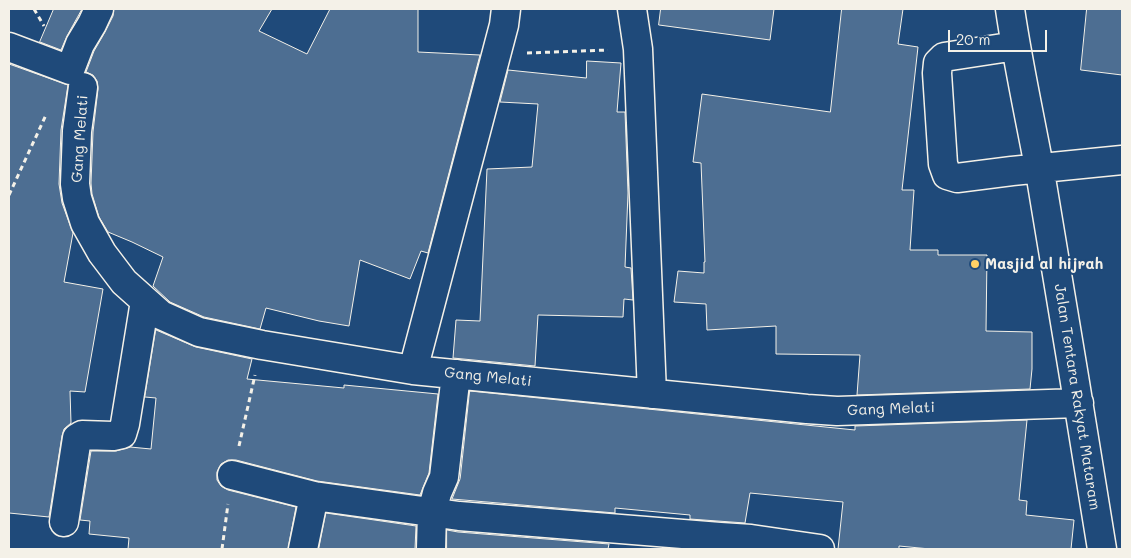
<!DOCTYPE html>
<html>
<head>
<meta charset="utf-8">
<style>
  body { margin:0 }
  #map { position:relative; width:1131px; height:558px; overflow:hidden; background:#1f4a7a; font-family:Mali,sans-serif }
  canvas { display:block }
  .frame { position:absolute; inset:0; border:10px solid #f4f1e8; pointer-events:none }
  .scale { position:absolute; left:948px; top:30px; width:99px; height:22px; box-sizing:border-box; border:2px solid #f4f1e8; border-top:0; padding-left:6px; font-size:15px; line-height:18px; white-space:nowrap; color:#f4f1e8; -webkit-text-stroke:4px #1f4a7a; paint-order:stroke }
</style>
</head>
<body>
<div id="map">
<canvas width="1131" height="558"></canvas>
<div class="frame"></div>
<div class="scale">20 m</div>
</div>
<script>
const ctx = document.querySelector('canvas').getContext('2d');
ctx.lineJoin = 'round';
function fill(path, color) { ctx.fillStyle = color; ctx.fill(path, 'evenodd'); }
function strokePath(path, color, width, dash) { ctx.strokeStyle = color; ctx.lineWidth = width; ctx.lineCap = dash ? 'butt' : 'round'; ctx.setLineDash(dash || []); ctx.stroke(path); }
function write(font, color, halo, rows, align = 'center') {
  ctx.font = font + ' Mali,sans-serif'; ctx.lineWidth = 4; ctx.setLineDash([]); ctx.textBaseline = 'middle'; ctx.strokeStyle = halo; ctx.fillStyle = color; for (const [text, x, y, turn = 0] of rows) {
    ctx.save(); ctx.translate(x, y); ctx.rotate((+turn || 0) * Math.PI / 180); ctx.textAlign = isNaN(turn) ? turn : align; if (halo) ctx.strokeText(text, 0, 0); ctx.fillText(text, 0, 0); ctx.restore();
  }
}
const building = new Path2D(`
  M54,9H82L67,36L61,50L40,42Z
  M114,9H272L259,31L307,54L330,9H418V52L480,55L428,253L421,251L410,279L360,260L349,326L319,321L266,308L260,329L204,317L170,302L153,286L163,257L132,242L108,232L99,217L92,194L91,183L93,132L98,89L97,81L93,75L86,72L94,51L105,32L113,16Z
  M661,9H774L770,40L659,25Z
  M842,9H903L898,44L918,47L902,190H914L910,250H938V255H987L986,331L1032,332V369L1030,389L857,395L860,355L776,354V326L707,330L706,304L674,302L678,271L704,273V262H705L701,163L693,162L702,94L830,112Z
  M1087,9H1122V75L1081,70Z
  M587,61L621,63L617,112H625L628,193L625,267L631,268L633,300L624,299L623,317L538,315L535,366L453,358L456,320L480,321L487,169L532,167L538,104L500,102L508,70L586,78Z
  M9,64L68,85L61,130L59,184L62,203L73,233L64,282L103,289L85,392L70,391L71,423L64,429L62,436L49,517L9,513Z
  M156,330L196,347L252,359L247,379L344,388V385L438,394L429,473L420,495L317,481L236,460H228L221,464L217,472V480L221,486L228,490L296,507L288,549H128L129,538L89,534L90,521L80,520L91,451H116L130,447L151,449L156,398L145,397Z
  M470,391L855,430V426L1027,420L1019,500L1027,501L1026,515L1074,520L1071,549H930L899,546V549H838L843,502L750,493L745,523L690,519V515L615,508V513L452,499L460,479Z
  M326,513L416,526L415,549H319Z
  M447,530L458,532L609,544L608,549H447Z`);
const path = new Path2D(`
  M34,9L44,26
  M527,53L608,50
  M9,195L46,115
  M239,446L255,375
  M222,549L228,504`);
const minor = new Path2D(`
  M632,9L638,49L652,394
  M1010,9C1018,64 1030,118 1040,172C1061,298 1082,423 1102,549
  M1016,46L944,57L938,63L937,73L943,164L947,175L957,178L1012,171L1122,160
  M9,47L70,70L80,44L92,24L99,9
  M83,87L77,131L75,184L77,198L85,223L102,253L124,282L161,315L199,332L262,345L413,370L807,409L837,411L1079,403
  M413,370L504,25L506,9
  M232,475L314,496L459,516L720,537L751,539L820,549
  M64,522L77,438L82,435L113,436L122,434L125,424L145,301
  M303,549L314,496
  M431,549L432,512L437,493L444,477L456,374`);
const markers = [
  [975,264,5,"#ffd166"]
];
const streetNames = [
  ["Gang Melati",80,139,-86],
  ["Gang Melati",488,377,6],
  ["Jalan Tentara Rakyat Mataram",1077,397,81],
  ["Gang Melati",891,409,-2]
];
const poiNames = [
  ["Masjid al hijrah",985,264]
];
fill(building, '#4d6e92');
strokePath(building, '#f4f1e8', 1);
strokePath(minor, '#f4f1e8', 31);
strokePath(path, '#f4f1e8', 3, [5, 4]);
strokePath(minor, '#1f4a7a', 28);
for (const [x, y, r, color] of markers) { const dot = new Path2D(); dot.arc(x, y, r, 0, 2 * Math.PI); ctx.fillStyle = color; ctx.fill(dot); strokePath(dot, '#1f4a7a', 2); }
write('15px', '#f4f1e8', '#1f4a7a', streetNames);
write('bold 15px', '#f4f1e8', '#1f4a7a', poiNames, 'left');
</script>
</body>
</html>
